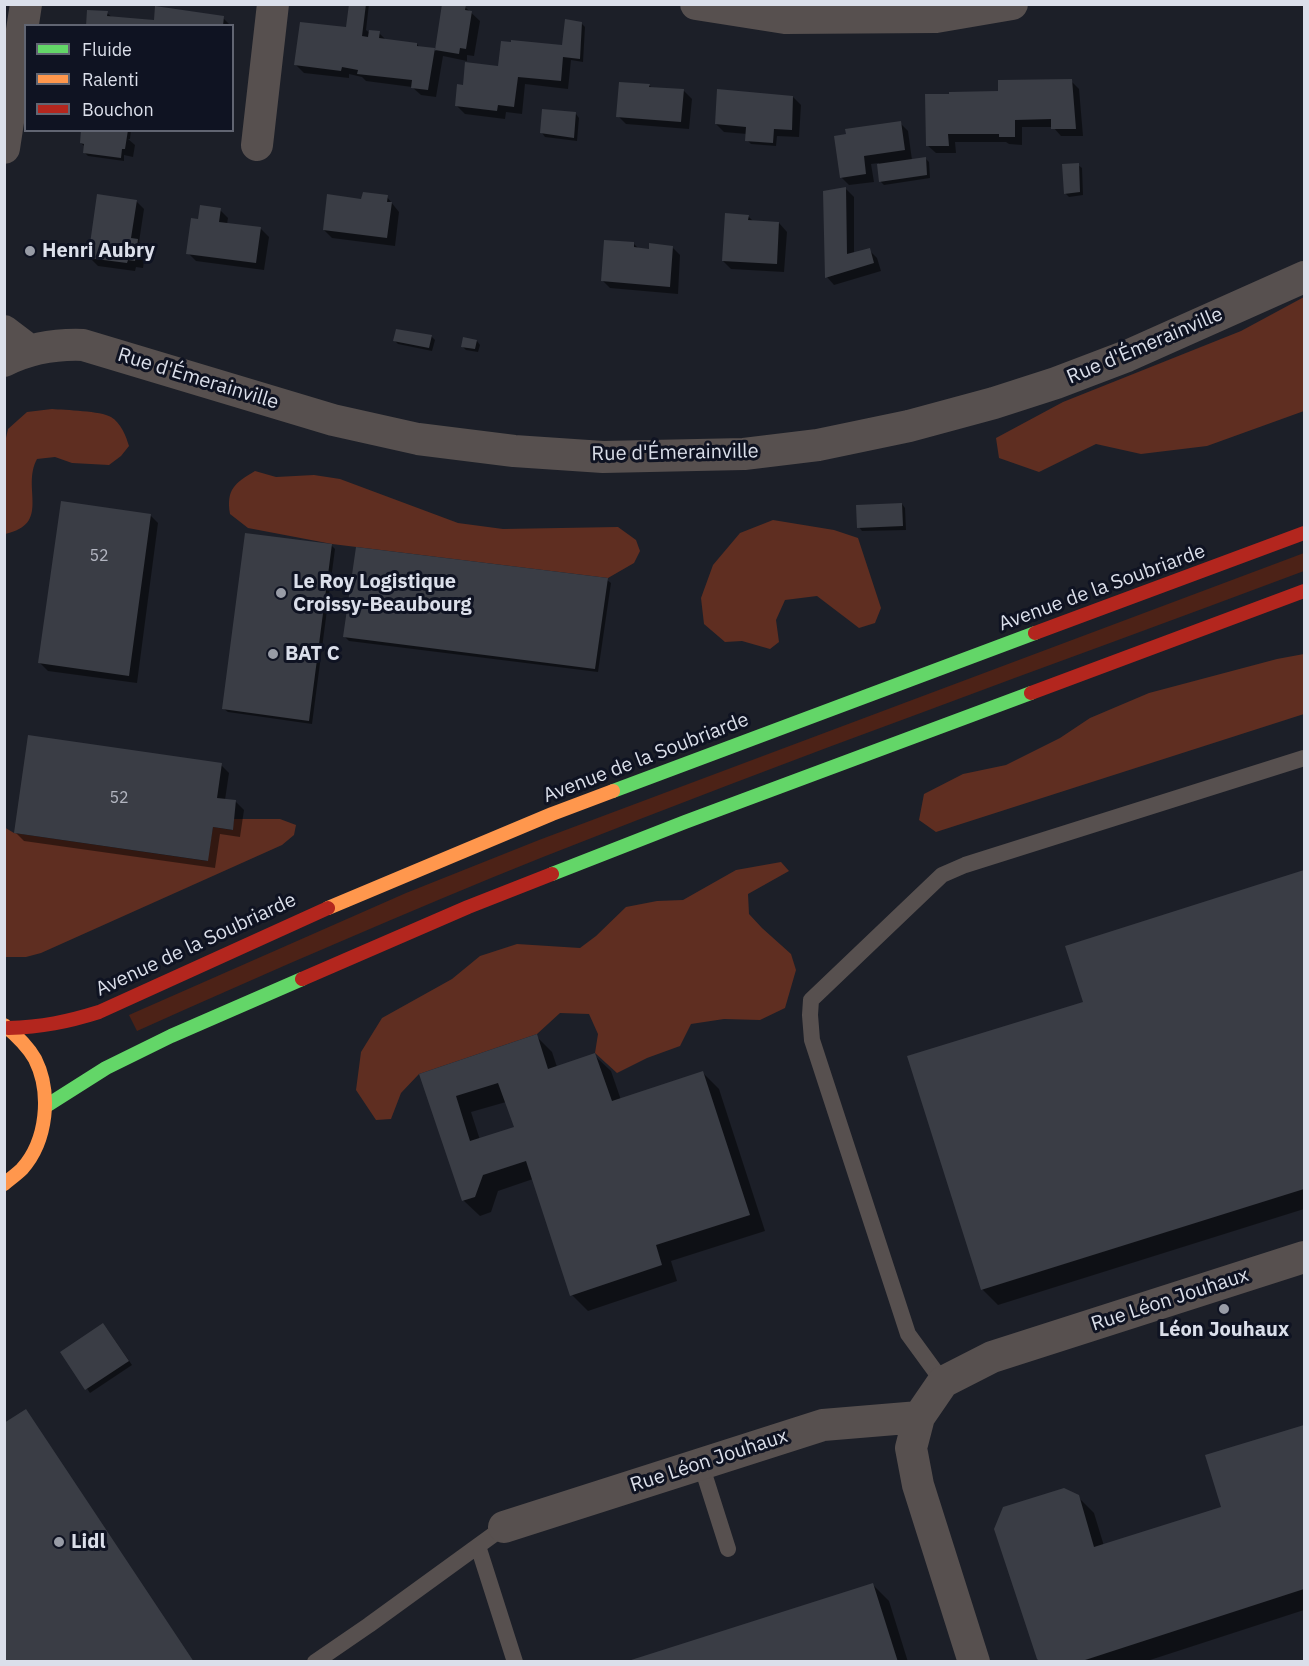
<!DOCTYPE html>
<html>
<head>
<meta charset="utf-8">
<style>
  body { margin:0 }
  #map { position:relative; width:1309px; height:1666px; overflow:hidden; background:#1c1f28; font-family:"IBM Plex Sans",sans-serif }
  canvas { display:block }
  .frame { position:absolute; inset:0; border:6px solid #dbdfea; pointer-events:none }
  .legend { position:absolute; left:24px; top:24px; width:210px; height:108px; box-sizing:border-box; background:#0f1322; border:2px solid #616572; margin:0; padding:8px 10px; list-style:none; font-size:18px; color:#dbdfea }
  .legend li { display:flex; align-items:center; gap:12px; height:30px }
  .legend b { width:30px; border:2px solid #616572 }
</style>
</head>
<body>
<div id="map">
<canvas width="1309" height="1666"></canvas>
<div class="frame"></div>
<ul class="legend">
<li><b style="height:8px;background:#63d668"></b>Fluide</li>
<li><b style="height:8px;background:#ff974d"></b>Ralenti</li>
<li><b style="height:8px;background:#b3261e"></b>Bouchon</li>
</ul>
</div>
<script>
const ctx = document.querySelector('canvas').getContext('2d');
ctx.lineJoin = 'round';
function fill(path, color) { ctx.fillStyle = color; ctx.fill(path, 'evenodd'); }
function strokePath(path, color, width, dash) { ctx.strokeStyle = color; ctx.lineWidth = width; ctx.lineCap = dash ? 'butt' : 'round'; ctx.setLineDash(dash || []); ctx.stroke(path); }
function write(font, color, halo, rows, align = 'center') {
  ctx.font = font + ' "IBM Plex Sans",sans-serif'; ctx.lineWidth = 6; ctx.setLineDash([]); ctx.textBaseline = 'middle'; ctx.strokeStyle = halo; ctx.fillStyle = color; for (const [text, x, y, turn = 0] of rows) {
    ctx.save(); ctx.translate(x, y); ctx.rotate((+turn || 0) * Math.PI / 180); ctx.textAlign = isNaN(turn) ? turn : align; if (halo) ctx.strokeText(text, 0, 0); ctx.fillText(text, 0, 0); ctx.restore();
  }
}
const green = new Path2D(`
  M1304,553V571C1050,666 795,757 543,857C406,912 271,971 137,1031L129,1015L406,893L539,840Z`);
const forest = new Path2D(`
  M1304,297V411L1207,446L1141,454L1096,444L1039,472L999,458L996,438L1063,402L1241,331Z
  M52,409C65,410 101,411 111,417C121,423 126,436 129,446L121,456L109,465L72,463L55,457L37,459C21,488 52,524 5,534L4,447L8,429L27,412Z
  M255,471L276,477L314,475L340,479L458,523L503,529L618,527L636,540L640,551L634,563L608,578L332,544L248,528L230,514C226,489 235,483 255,471Z
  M773,520L834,530L858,538L881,608L875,623L859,628L817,596L785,600L776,620L779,642L770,649L742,641L725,642L704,624L701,598L713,565L740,533Z
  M1304,654V714L936,832L919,820L924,794L963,774L1006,765L1060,738L1090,718L1149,693L1277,659Z
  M234,819H280L296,825L294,835L282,845L41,953L26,957H4V827L14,833L207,861L213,827L232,830Z
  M781,862L789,871L748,894L749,914L762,928L791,954L796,970L785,1008L760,1020L724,1019L691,1024L680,1046L647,1058L617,1073L595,1053L598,1034L589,1014L560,1013L537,1034L419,1074L401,1093L391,1119L376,1120L356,1090L361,1052L382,1018L452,979L480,956L517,944L580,948L596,936L626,907L657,901L683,900L736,870Z`);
const shadow = new Path2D(`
  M350,4H369L366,30L370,33H379L387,41L417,44L420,48L436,51L444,4L465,7L480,21L474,56L467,55V61L443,56L436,97L421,95L412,87L366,81L362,77L349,74V78L304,73L296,65L347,29Z
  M107,13L113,18L156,21L223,18L231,26H88Z
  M581,23L585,27L583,62L571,60L568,89L525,84L522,114L506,112L505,119L465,114L456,105L464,86L514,70L566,47Z
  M1071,81L1079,89L1083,136H1061L1053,127H1022V145L1009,144L1006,142H955L956,153H936L927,145L1000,92Z
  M649,85L652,88L684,91L692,99L689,129L626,124L618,116Z
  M793,97L801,105L799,137L777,136L776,146L751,144L747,140V134L724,132L716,124Z
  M576,114L579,118L577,141L545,137L542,133Z
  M900,123L908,131L912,160L926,159L929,162L930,178L884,185L881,182L879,163L871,164L874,182L849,185L841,177L836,137Z
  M83,130H131L130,139H128L135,145L133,157L124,155V161L88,156L84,152L85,147L81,143Z
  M1078,165L1082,168L1083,195L1069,197L1065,193Z
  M846,189L854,197V254L869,250L877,258L881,271L834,285L827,277Z
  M387,197L399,212L395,246L332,238L324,230L363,201Z
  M136,201L144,209L139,242L146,248L143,268L136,267L135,271L98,266L90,258Z
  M220,210L228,218L227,224L261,229L269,237L264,270L196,261L188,253L200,221Z
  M748,216L754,222L779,223L787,232L784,272L731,269L723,261Z
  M633,243L639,249L650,250L672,247L680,255L678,294L610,288L602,280Z
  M431,336L435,340L432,351L398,344L394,340Z
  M477,341L480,345L478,352L466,350L463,347Z
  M902,504L905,508L906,530L862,531L859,527Z
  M150,515L158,523L137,683L48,671L40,663Z
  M331,545L335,549L312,724L228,712L224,709Z
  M607,580L611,583L598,672L349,641L345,637Z
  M221,765L229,773L225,800L236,802L244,810L240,837L220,834L215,868L24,841L16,833Z
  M1304,871V1209L998,1305L982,1289L1084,1003L1067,947Z
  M536,1036L552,1052L557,1067L594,1055L611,1071L621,1100L703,1073L719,1089L765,1231L671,1261L677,1281L588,1311L572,1295L533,1179L498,1191L491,1212L480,1216L463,1200L421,1075ZM506,1102L516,1128L480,1140L471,1112Z
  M107,1329L132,1365L90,1393L62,1352Z
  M1304,1426V1610L1144,1662H1041L1078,1497L1094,1513L1104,1546L1223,1508L1206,1456Z
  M873,1585L889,1601L908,1662H632Z`);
const building = new Path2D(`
  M349,4H366L362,36L368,37L369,30L380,31L379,38L417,43V46L435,48L428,90L411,88L412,80L357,74L358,70L342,67L341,71L294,65L300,22L346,27Z
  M442,4L466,5L465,10L472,11L466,49L460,48L459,54L435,50Z
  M155,6L224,16L223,26H86L87,10L108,11L107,16L154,20Z
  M565,19L582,22L580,59L563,57L561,81L518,77L514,107L498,105L497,111L455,106L457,84L463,85L465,62L498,66L501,41L511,42V40L562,45Z
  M1072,79L1076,129H1051V119L1015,120V137H999V134H948L949,146H926L925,94H949V92L998,91V80Z
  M619,82L650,84L649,87L684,89L681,122L616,117Z
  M717,89L793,96L792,130L774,129L773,143L745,141L746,127L715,124Z
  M542,109L576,112L574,138L540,133Z
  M901,121L905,150L864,156L866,174L840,178L834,136L846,134L845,129Z
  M81,130H128L125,149H122L121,158L83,153L84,144L80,143Z
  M926,157L927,175L879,182L877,164Z
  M1079,163L1080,192L1064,194L1062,164Z
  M846,187L847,254L870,248L874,263L825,278L823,191Z
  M363,192L388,195L387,202H392L387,238L323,230L327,194L361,199Z
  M97,194L137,200L131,238L138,239L135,261L128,260L127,263L88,258Z
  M200,205L221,208L219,222L261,227L256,263L186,254L191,218L198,219Z
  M725,213L749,215L748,220L779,222L777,264L722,261Z
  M604,240L634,242V247L649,249V243L673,246L670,287L601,281Z
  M396,329L432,335L429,348L393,341Z
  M463,337L477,340L475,349L461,347Z
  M61,501L151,514L129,676L38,663Z
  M902,503L903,526L857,528L856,505Z
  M245,533L332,544L309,721L222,709Z
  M356,547L608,578L595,669L343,637Z
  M28,735L222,763L217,798L236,800L233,830L213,827L208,861L14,833Z
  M1304,870V1189L981,1290L907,1056L1083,1002L1065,946Z
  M537,1034L548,1069L595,1053L612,1101L703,1071L750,1215L656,1245L662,1265L570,1296L526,1161L483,1175L475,1197L462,1201L419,1074ZM498,1083L514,1127L470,1141L456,1096Z
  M103,1323L129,1361L85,1390L60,1352Z
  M26,1409L194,1662H4V1423Z
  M1304,1425V1589L1079,1662H1040L1037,1659L994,1529L1003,1507L1064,1488L1079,1495L1094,1547L1221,1507L1205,1455Z
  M873,1583L898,1662H628V1661Z`);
const lane = new Path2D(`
  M943,1382L908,1334L812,1040L810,1015L811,1000L942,875L965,865L1304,758
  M701,1464L728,1549
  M478,1546L515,1662
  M315,1662L369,1625L504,1527`);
const street = new Path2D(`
  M696,4L785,18L936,17L1012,4
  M257,145L273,4
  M4,148L26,4
  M4,331L29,350
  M4,361C30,348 55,344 83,345L333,420L418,439L514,451L603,457L744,454L818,445L909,426L994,403L1056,383L1127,356L1304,277
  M504,1527L823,1425L919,1417
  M974,1662L918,1485L911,1448L919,1417L943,1382L992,1357L1304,1257`);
const fast = new Path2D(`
  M613,791L1035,633
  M552,874L685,822L1031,693
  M46,1106L106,1068L171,1036L302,979`);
const slow = new Path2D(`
  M328,908L552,814L613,791
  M4,1025C16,1035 27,1045 35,1059C52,1093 47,1141 22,1169C17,1174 10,1179 4,1184`);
const jam = new Path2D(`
  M1035,633L1304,533
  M1031,693L1304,591
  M302,979L468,907L552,874
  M8,1028C42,1027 67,1022 99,1012L328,908`);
const markers = [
  [30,251,6,"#989ca6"],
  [281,593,6,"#989ca6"],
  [273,654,6,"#989ca6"],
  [1224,1309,6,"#989ca6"],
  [59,1542,6,"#989ca6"]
];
const numberNames = [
  ["52",99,556],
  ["52",119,798]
];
const poiNames = [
  ["Henri Aubry",42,251],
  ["Le Roy Logistique",293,582],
  ["Croissy-Beaubourg",293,605],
  ["BAT C",285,654],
  ["Léon Jouhaux",1224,1330,"center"],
  ["Lidl",71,1542]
];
const streetNames = [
  ["Rue d'Émerainville",1145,346,-23],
  ["Rue d'Émerainville",198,379,17],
  ["Rue d'Émerainville",675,453,-1],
  ["Avenue de la Soubriarde",1102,588,-20],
  ["Avenue de la Soubriarde",646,758,-21],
  ["Avenue de la Soubriarde",196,945,-25],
  ["Rue Léon Jouhaux",1170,1300,-18],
  ["Rue Léon Jouhaux",709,1461,-18]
];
fill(green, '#4c2217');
fill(forest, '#5f2e21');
fill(shadow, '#0007');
fill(building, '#3a3d45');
strokePath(lane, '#57504f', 16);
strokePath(street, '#57504f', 32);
strokePath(fast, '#63d668', 14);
strokePath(slow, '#ff974d', 14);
strokePath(jam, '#b3261e', 14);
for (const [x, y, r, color] of markers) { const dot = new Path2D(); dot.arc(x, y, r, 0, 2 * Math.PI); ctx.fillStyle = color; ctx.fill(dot); strokePath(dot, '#0f1322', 2); }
write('16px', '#b3b6c1', null, numberNames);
write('bold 20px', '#dbdfea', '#0f1322', poiNames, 'left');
write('20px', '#dbdfea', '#0f1322', streetNames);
</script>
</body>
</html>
